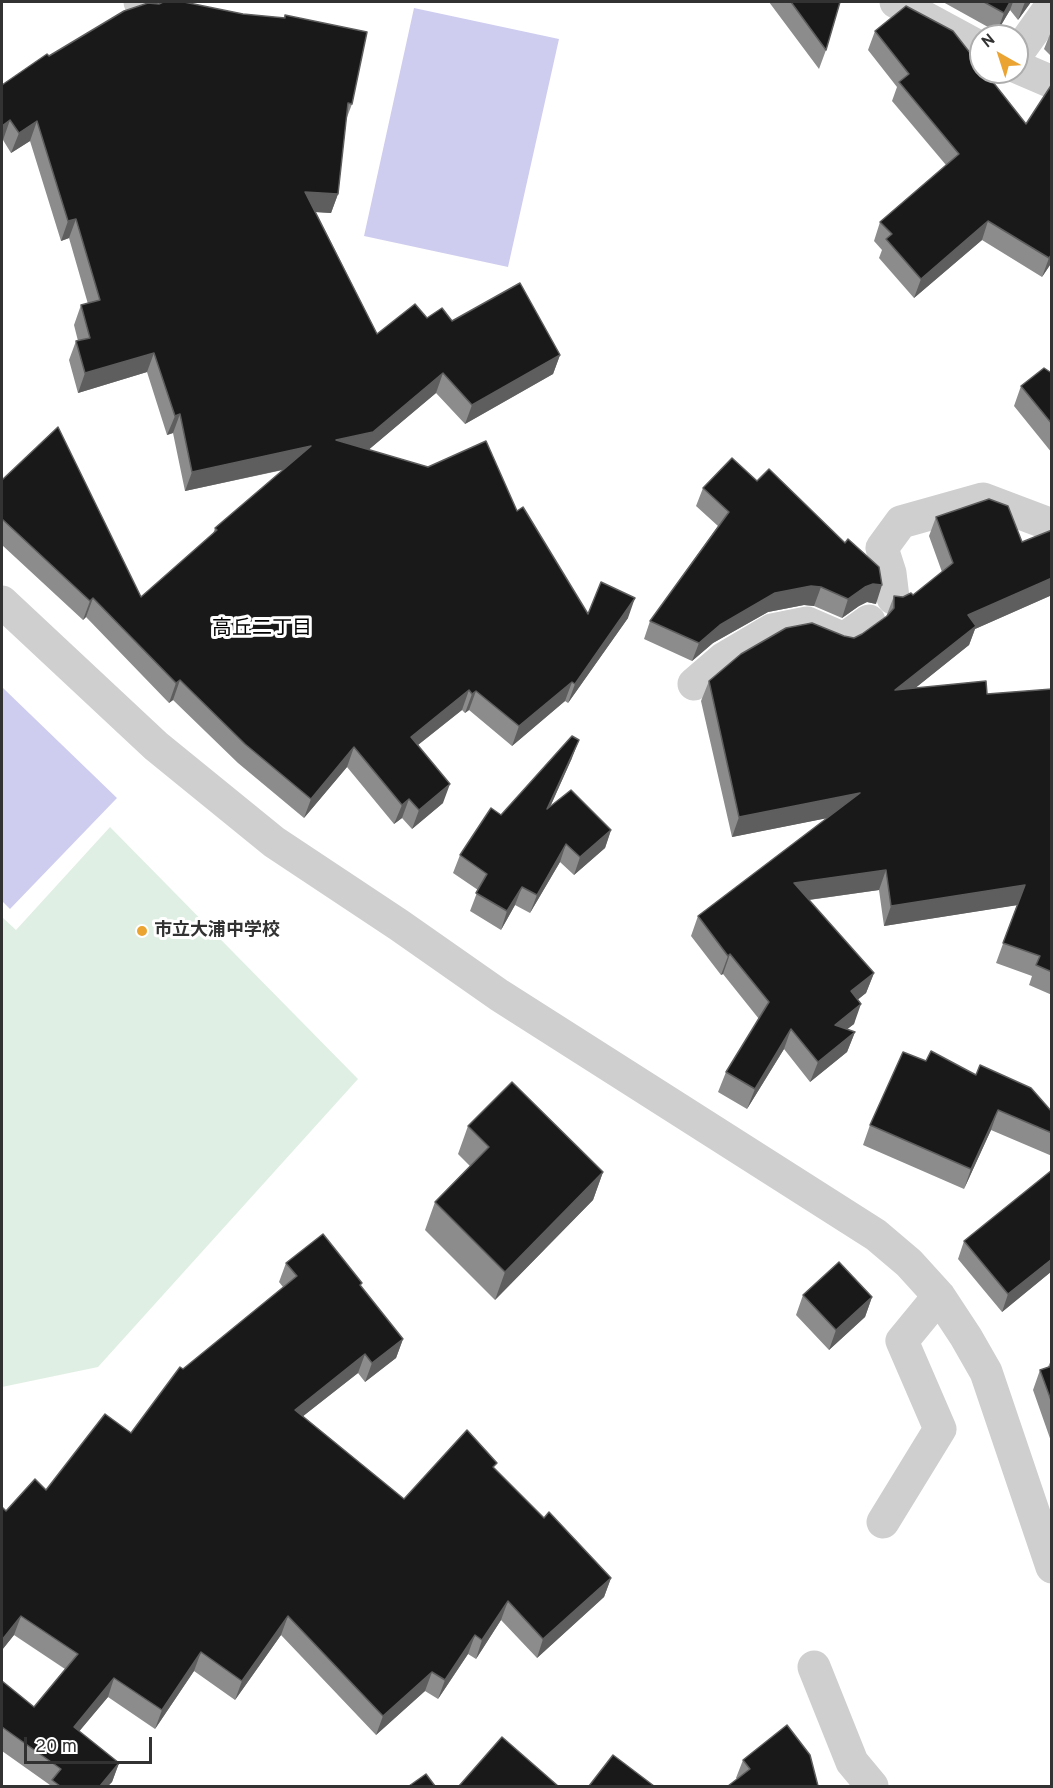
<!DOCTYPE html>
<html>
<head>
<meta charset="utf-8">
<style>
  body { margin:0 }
  #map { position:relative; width:1053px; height:1788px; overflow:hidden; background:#fff; font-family:Overpass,sans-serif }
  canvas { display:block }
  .frame { position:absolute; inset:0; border:3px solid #323232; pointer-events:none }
  .north { position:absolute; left:969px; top:24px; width:60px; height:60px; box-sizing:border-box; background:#fff; border:2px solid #adadad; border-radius:50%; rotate:321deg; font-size:16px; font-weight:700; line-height:24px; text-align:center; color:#323232 }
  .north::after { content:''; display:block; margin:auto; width:21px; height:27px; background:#eba432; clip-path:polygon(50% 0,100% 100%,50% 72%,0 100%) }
  .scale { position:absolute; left:24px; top:1737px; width:128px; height:27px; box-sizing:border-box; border:3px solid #323232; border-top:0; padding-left:8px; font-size:18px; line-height:21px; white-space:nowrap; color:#323232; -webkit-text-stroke:4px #fff; paint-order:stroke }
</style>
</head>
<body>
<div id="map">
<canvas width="1053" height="1788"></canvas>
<div class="frame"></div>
<div class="north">N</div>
<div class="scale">20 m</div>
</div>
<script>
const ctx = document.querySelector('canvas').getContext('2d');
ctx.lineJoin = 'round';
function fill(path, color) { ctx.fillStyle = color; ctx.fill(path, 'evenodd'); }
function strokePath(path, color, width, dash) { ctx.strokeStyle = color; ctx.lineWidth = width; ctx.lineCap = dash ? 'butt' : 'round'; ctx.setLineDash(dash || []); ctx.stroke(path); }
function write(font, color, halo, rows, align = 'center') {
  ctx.font = font + ' Overpass,"Noto Sans JP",sans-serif'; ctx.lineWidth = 6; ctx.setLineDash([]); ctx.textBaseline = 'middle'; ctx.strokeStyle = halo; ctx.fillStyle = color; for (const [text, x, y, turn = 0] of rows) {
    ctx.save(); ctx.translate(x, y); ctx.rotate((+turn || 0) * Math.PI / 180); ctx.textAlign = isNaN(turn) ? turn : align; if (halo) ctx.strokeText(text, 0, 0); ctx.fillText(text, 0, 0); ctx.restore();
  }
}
const green = new Path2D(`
  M110,827L358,1079L98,1367L2,1387V917L16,930Z`);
const water = new Path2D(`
  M414,8L559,39L508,267L364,236Z
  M2,687L117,798L10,909L2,901Z`);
const minor = new Path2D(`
  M140,2L148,5
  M896,2L981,48
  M1017,54L1052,5
  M1017,67L1052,82
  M893,598L890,573L882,548L901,522L983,499L1052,525
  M2,602L156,746L274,842L399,925L499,995L876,1235L909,1263L939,1296L966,1337L986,1372L1052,1567
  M694,684L723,659L772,630L807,623L844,639L869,621
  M883,1522L940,1429L902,1341L939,1296
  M814,1667L852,1762L872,1786`);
const wall = new Path2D(`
  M769,2H840L826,50L819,69Z
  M943,2H1031L1018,20L1010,10L997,32Z
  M243,14L284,18L285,15L352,104L346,120L338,194L331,213L316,212L377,334L427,318L452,321L560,355L553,374L465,424L436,393L368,450L517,511L588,614L628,618L568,703L565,701L512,746L469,710L465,713L462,710L418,745L443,803L412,829L402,818L394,824L347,767L304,818L238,763L173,700L169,703L86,617L83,620L2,545V480L141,597L213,534L215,528L283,470L185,491L173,433L167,435L147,372L78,393L69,360L76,341H78L74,325L81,305L88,304L69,238L61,241L30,141L11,153L3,140L2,141V85L49,56Z
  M1052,29V57L1044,49Z
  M875,31L1026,124L1052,84V262L1042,277L982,240L914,298L879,258L882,250L874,241L880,222L946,165L892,101L897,87L868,50Z
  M1052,371V453L1014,406L1021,386Z
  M703,488L876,604L867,602L859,606L842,618L814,606L804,605L768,612L713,643L692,661L644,639L650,621L718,526L696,506Z
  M936,517L1022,542L1052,530V595L975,629L969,645L915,688L987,694L1052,689V995L1029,985L1032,976L996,963L1017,905L884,926L879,890L809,900L874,973L866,993L858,999L854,1024L847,1029L855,1032L847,1052L810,1082L784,1049L747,1109L718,1092L726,1072L759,1019L723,974L721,975L691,936L698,916L827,818L732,837L701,701L709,681L844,636L854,638L862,634L886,617L894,596L903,597L913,595L942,572L929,536Z
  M572,758L550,807L611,830L605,848L574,875L560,862L530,913L515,905L501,930L470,911L478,890L453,873L460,855L501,815Z
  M926,1061L976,1075L1052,1112V1156L991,1130L964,1189L863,1145L870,1125Z
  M468,1126L603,1172L593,1200L495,1300L425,1230L435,1202L470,1166L458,1154Z
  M964,1241L1052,1271L1002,1312L958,1259Z
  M286,1263L361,1286L403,1339L396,1358L365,1382L358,1373L303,1416L404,1499L495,1469L544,1518L611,1578L604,1597L537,1658L501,1620L476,1659L468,1654L438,1699L425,1691L376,1735L281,1635L235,1700L194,1671L155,1729L108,1697L79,1731L119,1763L112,1782L108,1786H50V1785L2,1751V1681L34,1707L65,1669L14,1635L2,1650V1507L6,1511L46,1490L131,1433L183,1369L283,1287L279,1282Z
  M803,1295L872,1297L865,1317L829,1350L796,1315Z
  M1052,1358V1444L1033,1390L1040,1370L1048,1367Z
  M743,1760L818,1786L737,1779L736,1778Z`);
const shadedWall = new Path2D(`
  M1010,2H1013L1010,10L997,32L1004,13Z
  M1025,2H1031L1018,20Z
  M10,120L3,140L2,141V126Z
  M37,121L30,141L11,153L19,133Z
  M305,192L338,194L331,213L298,211Z
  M76,219L69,238L61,241L68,221Z
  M988,221L982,240L914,298L921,279Z
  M1052,254V262L1042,277L1049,258Z
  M154,353L147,372L78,393L85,373Z
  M560,355L553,374L465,424L472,405Z
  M443,373L436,393L366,452L336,440Z
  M180,414L173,433L167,435L175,416Z
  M311,446L304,465L185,491L192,472Z
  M1052,578V595L975,629L969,645L888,710L895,690L968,615Z
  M873,584L882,585L876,604L867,602L859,606L842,618L848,599L865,587Z
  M811,586L821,587L814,606L804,605L768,612L713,643L692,661L699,643L720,625L775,593Z
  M93,598L86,617L83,620L90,601Z
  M635,598L628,618L568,703L575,684Z
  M180,680L173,700L169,703L176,683Z
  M572,682L565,701L512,746L519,726Z
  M469,690L462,710L404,756L411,737Z
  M476,691L469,710L465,713L472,694Z
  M579,740L572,758L541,827L547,809Z
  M354,747L347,767L304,818L311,799Z
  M450,784L443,803L412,829L419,810Z
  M860,793L853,813L732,837L739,817Z
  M409,799L402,818L394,824L402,805Z
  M611,830L605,848L574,875L580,857Z
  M566,844L560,862L530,913L537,895Z
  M886,870L879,890L786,903L794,883Z
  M1025,885L1018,905L884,926L891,906Z
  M522,887L515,905L501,930L507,911Z
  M730,954L723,974L721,975L728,956Z
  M874,973L866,993L844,1011L851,991Z
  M861,1004L854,1024L828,1044L835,1025Z
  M791,1029L784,1049L747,1109L755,1089Z
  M855,1032L847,1052L810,1082L818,1062Z
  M998,1110L991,1130L964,1189L971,1169Z
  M603,1172L593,1200L495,1300L505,1272Z
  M1052,1259V1271L1002,1312L1008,1294Z
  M872,1297L865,1317L829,1350L836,1330Z
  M403,1339L396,1358L365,1382L372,1363Z
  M365,1354L358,1373L288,1428L295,1410Z
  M611,1578L604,1597L537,1658L543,1639Z
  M508,1601L501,1620L476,1659L482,1640Z
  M21,1616L14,1635L2,1650V1640Z
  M288,1616L281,1635L235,1700L242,1681Z
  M475,1635L468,1654L438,1699L445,1680Z
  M201,1652L194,1671L155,1729L162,1710Z
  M432,1672L425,1691L376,1735L383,1716Z
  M114,1678L108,1697L67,1746L74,1727Z
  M119,1763L112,1782L108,1786H100Z`);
const building = new Path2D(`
  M163,2H184L243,14L285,18V15L367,32L352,104L348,103L338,194L305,192L377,334L415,304L427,318L442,308L452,321L520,283L560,355L472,405L443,373L373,432L336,440L428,467L486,441L517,511L523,507L588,614L601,582L635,598L575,684L572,682L519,726L476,691L472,694L469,690L411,737L450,784L419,810L409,799L402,805L354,747L311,799L245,744L180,680L176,683L93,598L90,601L2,519V480L58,427L141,597L217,530L215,528L311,446L192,472L180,414L175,416L154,353L85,373L76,341L90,338L81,305L100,300L76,219L68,221L37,121L19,133L10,120L2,126V85L47,54L49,56L124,11L148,3L159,4Z
  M791,2H840L826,50Z
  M984,2H1010L1004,13Z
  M906,6L953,31L981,67V72H985L1026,124L1052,84V254L1049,258L988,221L921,279L886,239L892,234L880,222L959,154L899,82L909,74L875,31Z
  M1044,368L1050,372L1052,371V424L1021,386Z
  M732,458L757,481L769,469L845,543L848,539L879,567L882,585L873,584L865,587L848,599L821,587L811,586L775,593L720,625L699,643L650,621L729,512L703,488Z
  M989,499L1008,506L1022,542L1052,530V578L968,615L976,626L895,690L986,681L987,694L1052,689V972L1036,965L1040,956L1003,943L1025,885L891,906L886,870L794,883L874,973L851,991L861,1004L835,1025L855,1032L818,1062L791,1029L755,1089L726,1072L769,1002L730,954L728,956L698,916L860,793L739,817L709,681L741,654L786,628L812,623L844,636L854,638L862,634L887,616L894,608V596L903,597L911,593L913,595L953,563L936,517Z
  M572,736L579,740L547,809L571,790L611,830L580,857L566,844L537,895L522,887L507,911L476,893L487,874L460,855L491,808L501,815Z
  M931,1051L976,1075L980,1065L1031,1088L1052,1112V1133L998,1110L971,1169L870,1125L903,1052L926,1061Z
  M512,1082L603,1172L505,1272L435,1202L489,1147L468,1126Z
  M1052,1170V1259L1008,1294L964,1241Z
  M323,1234L362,1283L360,1285L403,1339L372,1363L365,1354L295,1410L404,1499L467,1430L497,1463L493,1467L544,1518L549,1512L611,1578L543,1639L508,1601L482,1640L475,1635L445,1680L432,1672L383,1716L288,1616L242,1681L201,1652L162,1710L114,1678L74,1727L119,1763L100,1786H60L52,1780L61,1769L2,1727V1681L34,1707L78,1654L21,1616L2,1640V1507L6,1511L35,1479L46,1490L105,1414L131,1433L180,1367L183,1369L297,1276L286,1263Z
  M839,1262L872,1297L836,1330L803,1295Z
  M1052,1366V1403L1040,1370Z
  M787,1725L810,1755L818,1786H728L750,1769L743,1760Z
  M502,1737L558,1786H459Z
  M613,1755L654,1786H589Z
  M426,1774L435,1786H409Z`);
const markers = [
  [142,931,6,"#eba432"]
];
const poiNames = [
  ["市立大浦中学校",154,931]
];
const neighbourhoodNames = [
  ["高丘二丁目",262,630]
];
fill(green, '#e0efe3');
fill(water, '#cfcdef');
strokePath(minor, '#cfcfcf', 33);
fill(wall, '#8c8c8c');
fill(shadedWall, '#5e5e5e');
fill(building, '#191919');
strokePath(building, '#5e5e5e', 1.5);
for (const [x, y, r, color] of markers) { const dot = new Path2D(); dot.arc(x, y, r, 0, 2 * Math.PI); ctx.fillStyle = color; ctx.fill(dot); strokePath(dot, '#fff', 2); }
write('bold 18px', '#323232', '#fff', poiNames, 'left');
write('20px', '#000', '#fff', neighbourhoodNames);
</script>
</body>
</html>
